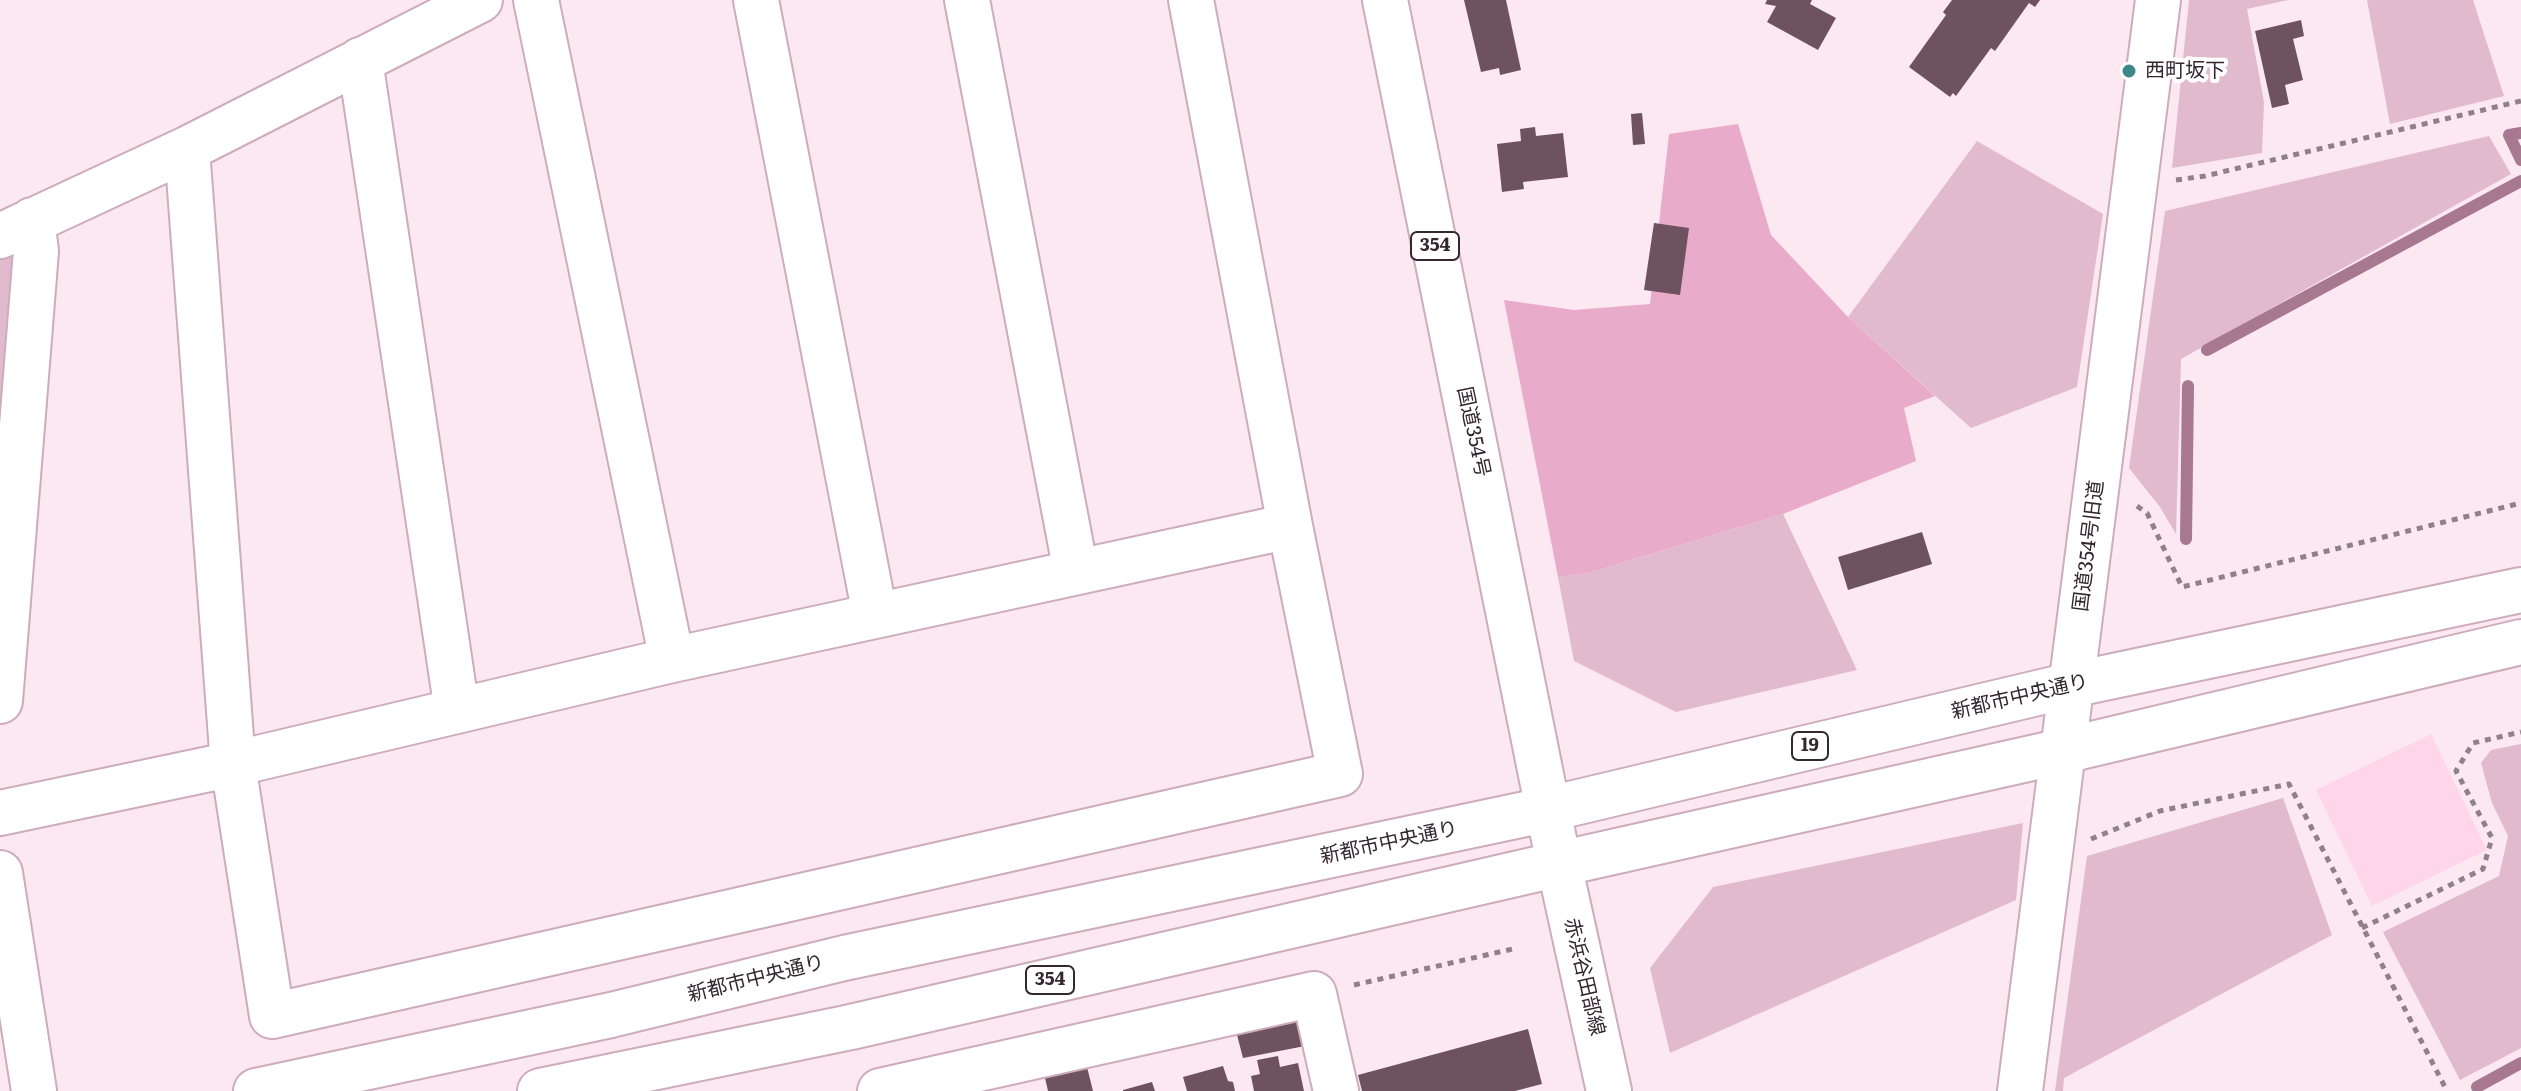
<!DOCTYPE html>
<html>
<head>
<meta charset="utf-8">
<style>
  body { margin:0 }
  canvas { display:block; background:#fce8f1 }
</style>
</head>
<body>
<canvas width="2521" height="1091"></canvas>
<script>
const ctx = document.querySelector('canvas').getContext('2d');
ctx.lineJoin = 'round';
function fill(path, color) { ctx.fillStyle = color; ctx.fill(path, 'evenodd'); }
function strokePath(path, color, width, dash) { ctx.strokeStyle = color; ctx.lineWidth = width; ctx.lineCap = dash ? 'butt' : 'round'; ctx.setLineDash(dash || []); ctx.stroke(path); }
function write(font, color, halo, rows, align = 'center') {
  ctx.font = font + ' Literata,"Noto Sans JP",serif'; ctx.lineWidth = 8; ctx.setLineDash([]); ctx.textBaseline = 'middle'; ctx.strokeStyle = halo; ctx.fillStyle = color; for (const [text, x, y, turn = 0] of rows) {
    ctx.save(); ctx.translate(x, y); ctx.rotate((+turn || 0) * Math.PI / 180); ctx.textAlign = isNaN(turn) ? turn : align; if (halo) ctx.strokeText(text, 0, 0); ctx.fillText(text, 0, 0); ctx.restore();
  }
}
const built = new Path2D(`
  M2431,734L2487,850L2372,906L2316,790Z`);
const green = new Path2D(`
  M2189,0H2288L2247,9L2264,102L2262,153L2172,168Z
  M2367,0H2473L2504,96L2390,124Z
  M2489,136L2511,174L2181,359L2176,534L2160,507L2129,468L2165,211Z
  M1977,141L2103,214L2077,387L1971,428L1848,317Z
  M5,252L19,260L0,497V254Z
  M1783,514L1857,670L1676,712L1574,661L1558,577L1588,573Z
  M2521,744V1048L2460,1080L2383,932L2499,876L2508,836L2492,803L2481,763L2491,750Z
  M2283,798L2332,935L2064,1078L2063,1091H2055L2087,856Z
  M2023,823L2016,900L1670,1053L1650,968L1713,887Z`);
const forest = new Path2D(`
  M1738,124L1771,235L1848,317L1935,396L1904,408L1916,461L1783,514L1588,573L1558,577L1504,300L1574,310L1650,304L1669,134Z`);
const stream = new Path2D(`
  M2521,133L2509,135L2521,160
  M2207,350L2521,181
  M2186,539L2188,386
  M2477,1087L2521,1063`);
const building = new Path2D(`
  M1464,0H1506L1521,70L1500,75L1499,68L1481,72Z
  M1767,0H1812L1810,4L1836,18L1818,50L1767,22L1776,6L1765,4Z
  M1952,0H2040L2035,7L2029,3L1995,51L1991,48L1956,96L1953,93L1950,97L1909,67L1946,15L1943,12Z
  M2301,20L2304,36L2293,39L2303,80L2285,85L2289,104L2272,108L2255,31Z
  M1642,113L1645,144L1633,145L1631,114Z
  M1535,127L1536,136L1563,133L1568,177L1523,182L1524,189L1502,192L1497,144L1521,141L1520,129Z
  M1654,223L1689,228L1680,295L1644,290Z
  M1922,532L1932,564L1848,590L1838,557Z
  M1293,1021L1302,1025L1305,1046L1243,1058L1237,1035Z
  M1528,1029L1542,1084L1515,1091H1362L1358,1075Z
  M1278,1056L1280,1067L1298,1063L1304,1091H1254L1251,1076L1260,1074L1257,1060Z
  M1223,1066L1228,1081L1233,1082L1235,1091H1187L1183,1077Z
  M1087,1067L1093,1091H1048L1045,1078Z
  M1152,1082L1155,1091H1123V1090Z`);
const path = new Path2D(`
  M2176,180L2205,176L2521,101
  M2137,506L2147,513L2182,587L2521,503
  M2091,839L2160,811L2289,784L2447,1091
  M2362,928L2483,869L2492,838L2456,771L2473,743L2521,732
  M1354,985L1517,948`);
const minor = new Path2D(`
  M480,0L187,149L233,764L272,1016L1340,774L1290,526L1191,0
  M536,0L672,660
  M756,0L875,615
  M967,0L1076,572
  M360,60L457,711
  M0,236L187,149
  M0,701L36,251L32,220
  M0,813L233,764L672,660L1290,526
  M0,873L34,1091
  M880,1091L1314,994L1336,1091
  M2020,1091L2158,0`);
const major = new Path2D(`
  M1549,809L2071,685L2521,590
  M1609,1091L1559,864L2063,751L2521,642`);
const highway = new Path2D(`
  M256,1091L611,1015L844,958L1549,809
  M540,1091L851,1027L1559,864L1385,0`);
const markers = [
  [2129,71,8,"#3e8788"]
];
const shields = [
  [1435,246,48],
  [1810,746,36],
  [1050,980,48]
];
const shieldNames = [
  ["354",1435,246],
  ["19",1810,746],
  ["354",1050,980]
];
const poiNames = [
  ["西町坂下",2145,71]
];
const streetNames = [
  ["国道354号",1473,432,78],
  ["国道354号旧道",2089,546,-83],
  ["新都市中央通り",2020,697,-13],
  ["新都市中央通り",1389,843,-12],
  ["赤浜谷田部線",1584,977,77],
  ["新都市中央通り",756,979,-14]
];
fill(built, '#ffd6e9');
fill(green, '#e2bacd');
fill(forest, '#e9abca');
strokePath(stream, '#a77890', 12);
fill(building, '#6f5260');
strokePath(minor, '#cdacbc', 48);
strokePath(major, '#cdacbc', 48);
strokePath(highway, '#cdacbc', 48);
strokePath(path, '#908188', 5, [6, 6]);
strokePath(minor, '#fff', 44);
strokePath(major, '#fff', 44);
strokePath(highway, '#fff', 44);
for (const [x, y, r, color] of markers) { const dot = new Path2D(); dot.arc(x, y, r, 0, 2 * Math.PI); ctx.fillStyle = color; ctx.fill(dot); strokePath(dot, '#fff', 3); }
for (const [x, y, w] of shields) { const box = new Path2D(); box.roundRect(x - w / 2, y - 14, w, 28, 6); ctx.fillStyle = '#fff'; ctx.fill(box); strokePath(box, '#34282e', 2); }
write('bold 18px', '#34282e', null, shieldNames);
write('20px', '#34282e', '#fff', poiNames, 'left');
write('20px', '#34282e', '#fff', streetNames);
</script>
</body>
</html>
